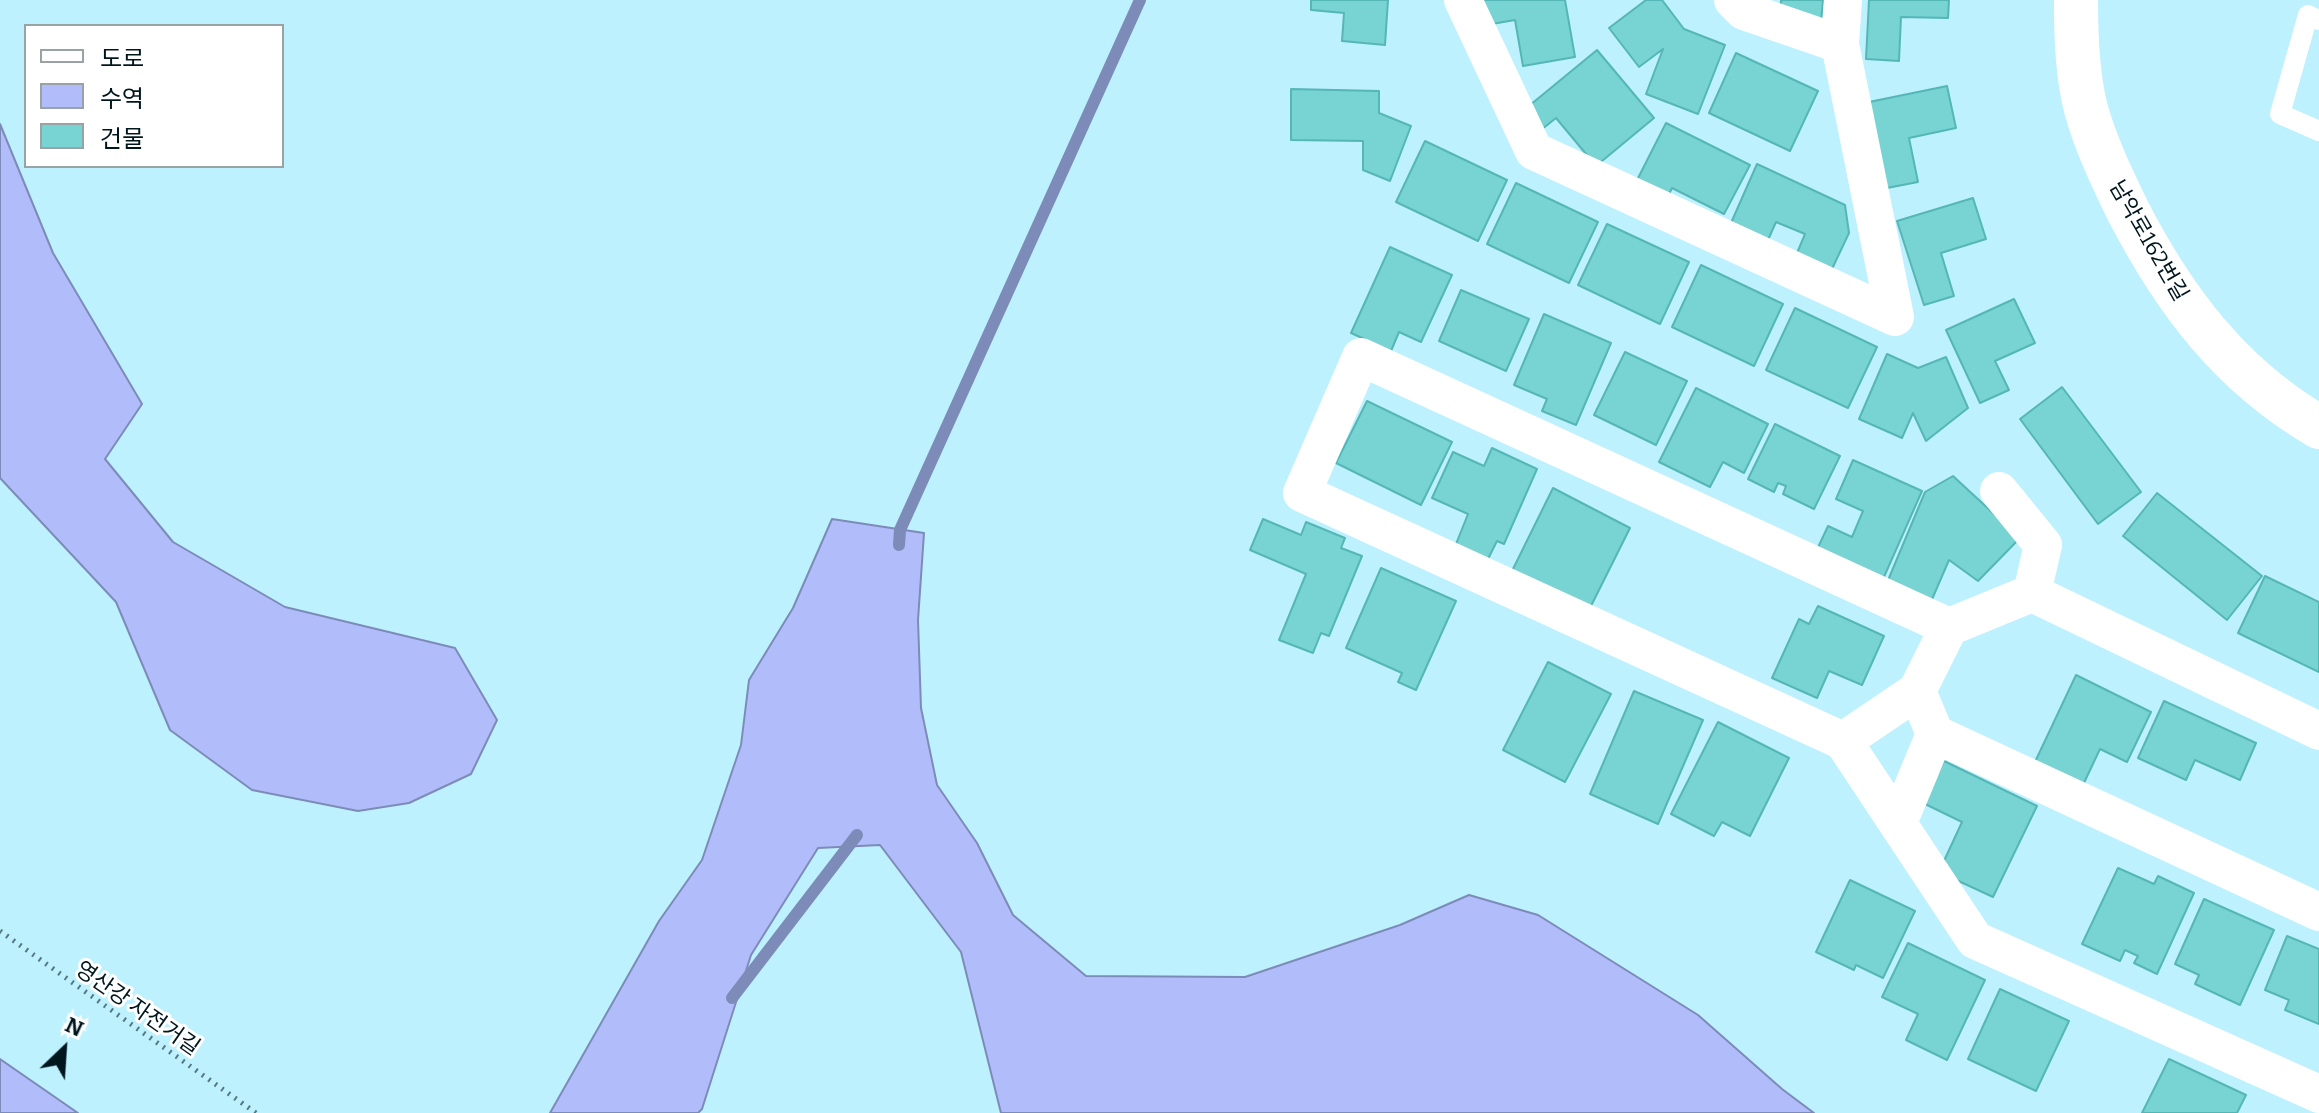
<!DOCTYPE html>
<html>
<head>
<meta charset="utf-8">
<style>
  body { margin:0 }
  #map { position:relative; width:2319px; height:1113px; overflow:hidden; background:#bef1fe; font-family:Bitter,"Noto Sans KR",serif }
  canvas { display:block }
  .legend { position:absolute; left:24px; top:24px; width:260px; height:144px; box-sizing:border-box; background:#fff; border:2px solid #99a2a5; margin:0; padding:10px 14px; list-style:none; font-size:24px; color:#00161d }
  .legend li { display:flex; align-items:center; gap:16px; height:40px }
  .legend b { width:40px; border:2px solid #99a2a5 }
  .north { position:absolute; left:24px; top:1009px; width:80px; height:80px; -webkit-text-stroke:6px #fff; paint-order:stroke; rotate:25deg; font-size:22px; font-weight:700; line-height:32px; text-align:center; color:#00161d }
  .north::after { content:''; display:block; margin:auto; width:28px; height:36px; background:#00161d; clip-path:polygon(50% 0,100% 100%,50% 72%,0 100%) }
</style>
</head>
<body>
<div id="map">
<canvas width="2319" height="1113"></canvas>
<ul class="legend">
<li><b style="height:10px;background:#fff"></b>도로</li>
<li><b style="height:22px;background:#b1bdfa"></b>수역</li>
<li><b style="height:22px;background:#78d3d3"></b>건물</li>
</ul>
<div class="north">N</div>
</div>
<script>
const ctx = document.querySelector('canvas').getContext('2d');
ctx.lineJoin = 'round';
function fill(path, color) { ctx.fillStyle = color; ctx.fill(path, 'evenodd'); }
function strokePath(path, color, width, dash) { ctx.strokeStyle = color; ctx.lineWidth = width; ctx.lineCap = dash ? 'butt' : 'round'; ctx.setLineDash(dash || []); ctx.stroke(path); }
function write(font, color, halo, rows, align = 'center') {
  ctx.font = font + ' Bitter,"Noto Sans KR",serif'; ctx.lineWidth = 6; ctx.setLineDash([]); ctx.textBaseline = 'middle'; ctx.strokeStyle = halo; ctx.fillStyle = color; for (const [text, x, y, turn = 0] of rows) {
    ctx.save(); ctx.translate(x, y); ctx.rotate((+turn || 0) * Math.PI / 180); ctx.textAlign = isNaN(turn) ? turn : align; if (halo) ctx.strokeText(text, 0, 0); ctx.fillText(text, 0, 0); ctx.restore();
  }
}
const water = new Path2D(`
  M0,124L53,253L142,404L105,459L173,542L285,607L455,648L497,720L471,774L409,803L358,811L252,790L170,730L116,602L0,478Z
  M832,519L924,533L918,620L921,708L937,785L977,843L1013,915L1086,976L1245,977L1400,925L1469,895L1538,915L1698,1015L1782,1089L1814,1113H1001L961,952L880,845L818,848L751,955L702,1109L698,1113H550L659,921L702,860L741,745L749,680L793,608Z
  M0,1059L78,1113H0Z`);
const stream = new Path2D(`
  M899,545L900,530L1140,0
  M732,998L857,835`);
const building = new Path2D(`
  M1311,0H1388L1385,45L1342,41L1344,13L1311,10Z
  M1481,0H1565L1575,57L1523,66L1515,20L1486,25Z
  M1646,0H1662L1684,29L1725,45L1698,114L1646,94L1663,49L1639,67L1609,28Z
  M1781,0H1823L1821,23L1780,20Z
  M1869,0H1949L1948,18L1901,17L1899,61L1866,59Z
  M1597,50L1654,118L1596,166L1556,118L1541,130L1524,110Z
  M1736,53L1818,91L1790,151L1709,113Z
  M1947,86L1956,128L1909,138L1918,182L1887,188L1869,102Z
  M1291,89L1379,91V113L1411,126L1390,181L1363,170V141L1291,140Z
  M1666,123L1750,165L1724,214L1672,188L1666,200L1635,184Z
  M1425,141L1507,180L1478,241L1396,202Z
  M1757,164L1845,205L1849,233L1832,269L1797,253L1805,234L1776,222L1764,249L1727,232Z
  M1516,183L1598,222L1569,283L1487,244Z
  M1973,198L1986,239L1941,253L1954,296L1924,305L1897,221Z
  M1607,224L1689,262L1660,324L1578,285Z
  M1390,247L1452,275L1421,342L1399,332L1391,351L1351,333Z
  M1701,265L1783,304L1754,366L1672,327Z
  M1461,290L1529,319L1506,371L1439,341Z
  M2014,299L2035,343L1995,361L2009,390L1980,403L1946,330Z
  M1795,308L1877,347L1848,408L1766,370Z
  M1544,314L1611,343L1576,425L1542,411L1547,399L1514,385Z
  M1625,352L1687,381L1656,445L1594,415Z
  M1887,354L1918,368L1946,357L1968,408L1926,441L1913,413L1902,438L1859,419Z
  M2062,387L2141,492L2098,524L2020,419Z
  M1696,388L1768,424L1744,473L1723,462L1710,487L1659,462Z
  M1367,401L1452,442L1421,505L1336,463Z
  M1775,424L1840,456L1814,509L1783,494L1786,486L1778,483L1774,492L1748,479Z
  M1492,448L1537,469L1504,544L1497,541L1486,563L1454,549L1468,514L1432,498L1453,452L1484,466Z
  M1853,460L1922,491L1880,586L1814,556L1828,526L1852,537L1863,511L1836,499Z
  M1953,476L2020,538L1978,581L1949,560L1930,604L1886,585L1925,492Z
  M1553,488L1630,528L1587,614L1510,575Z
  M2157,493L2262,576L2227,620L2123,536Z
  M1263,519L1301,535L1306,522L1345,538L1341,548L1362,556L1329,636L1321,633L1313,653L1279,640L1306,574L1250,550Z
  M1381,568L1456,601L1416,690L1398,682L1402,673L1346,648Z
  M2265,576L2319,602V672L2238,633Z
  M1818,606L1884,636L1862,685L1829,671L1817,698L1772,678L1799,619L1809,624Z
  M1548,662L1611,694L1565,782L1503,750Z
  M2076,675L2151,712L2127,762L2100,749L2083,785L2034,764Z
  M1634,691L1703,720L1658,824L1590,794Z
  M2164,701L2256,743L2240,780L2195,760L2186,780L2138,758Z
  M1718,722L1789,758L1750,836L1722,822L1714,836L1671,814Z
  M1944,761L2037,806L1993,897L1952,878L1943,863L1962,822L1923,803Z
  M2118,868L2154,884L2158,876L2194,893L2157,974L2134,963L2138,956L2125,950L2120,961L2082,944Z
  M1850,880L1915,911L1883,978L1856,965L1854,970L1816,952Z
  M2204,899L2274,930L2240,1005L2195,984L2199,975L2175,964Z
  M2287,936L2319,949V1024L2285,1010L2289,1000L2265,990Z
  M1908,943L1985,980L1947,1060L1906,1040L1918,1014L1882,997Z
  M2000,989L2069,1021L2036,1091L1968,1059Z
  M2169,1059L2246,1095L2237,1113H2142Z`);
const path = new Path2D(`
  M0,931L256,1113`);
const lane = new Path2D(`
  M2319,20L2308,15L2280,114L2319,131`);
const street = new Path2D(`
  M1463,0L1534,151L1895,317L1840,44L1843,0
  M1733,0L1744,11L1840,44
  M1999,491L2043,545L2032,593
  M1949,627L1917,691L1935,734L2319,912
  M2319,731L2032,593L1949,627L1361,357L1302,493L1843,741L1975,940L2319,1094
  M1843,741L1917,691
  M1898,823L1935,734`);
const secondary = new Path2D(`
  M2076,0C2076,35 2077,75 2086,109C2096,145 2112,178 2128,211C2174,300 2230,375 2319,427`);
const streetNames = [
  ["남악로162번길",2148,241,60],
  ["영산강 자전거길",137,1009,35]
];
fill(water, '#b1bdfa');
strokePath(water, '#7c8bb8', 2);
strokePath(stream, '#7c8bb8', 12);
fill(building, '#78d3d3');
strokePath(building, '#55b6b6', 2);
strokePath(path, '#567983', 5, [2, 6]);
strokePath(lane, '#fff', 20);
strokePath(street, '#fff', 38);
strokePath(secondary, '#fff', 44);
write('22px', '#00161d', '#fff', streetNames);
</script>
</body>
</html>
